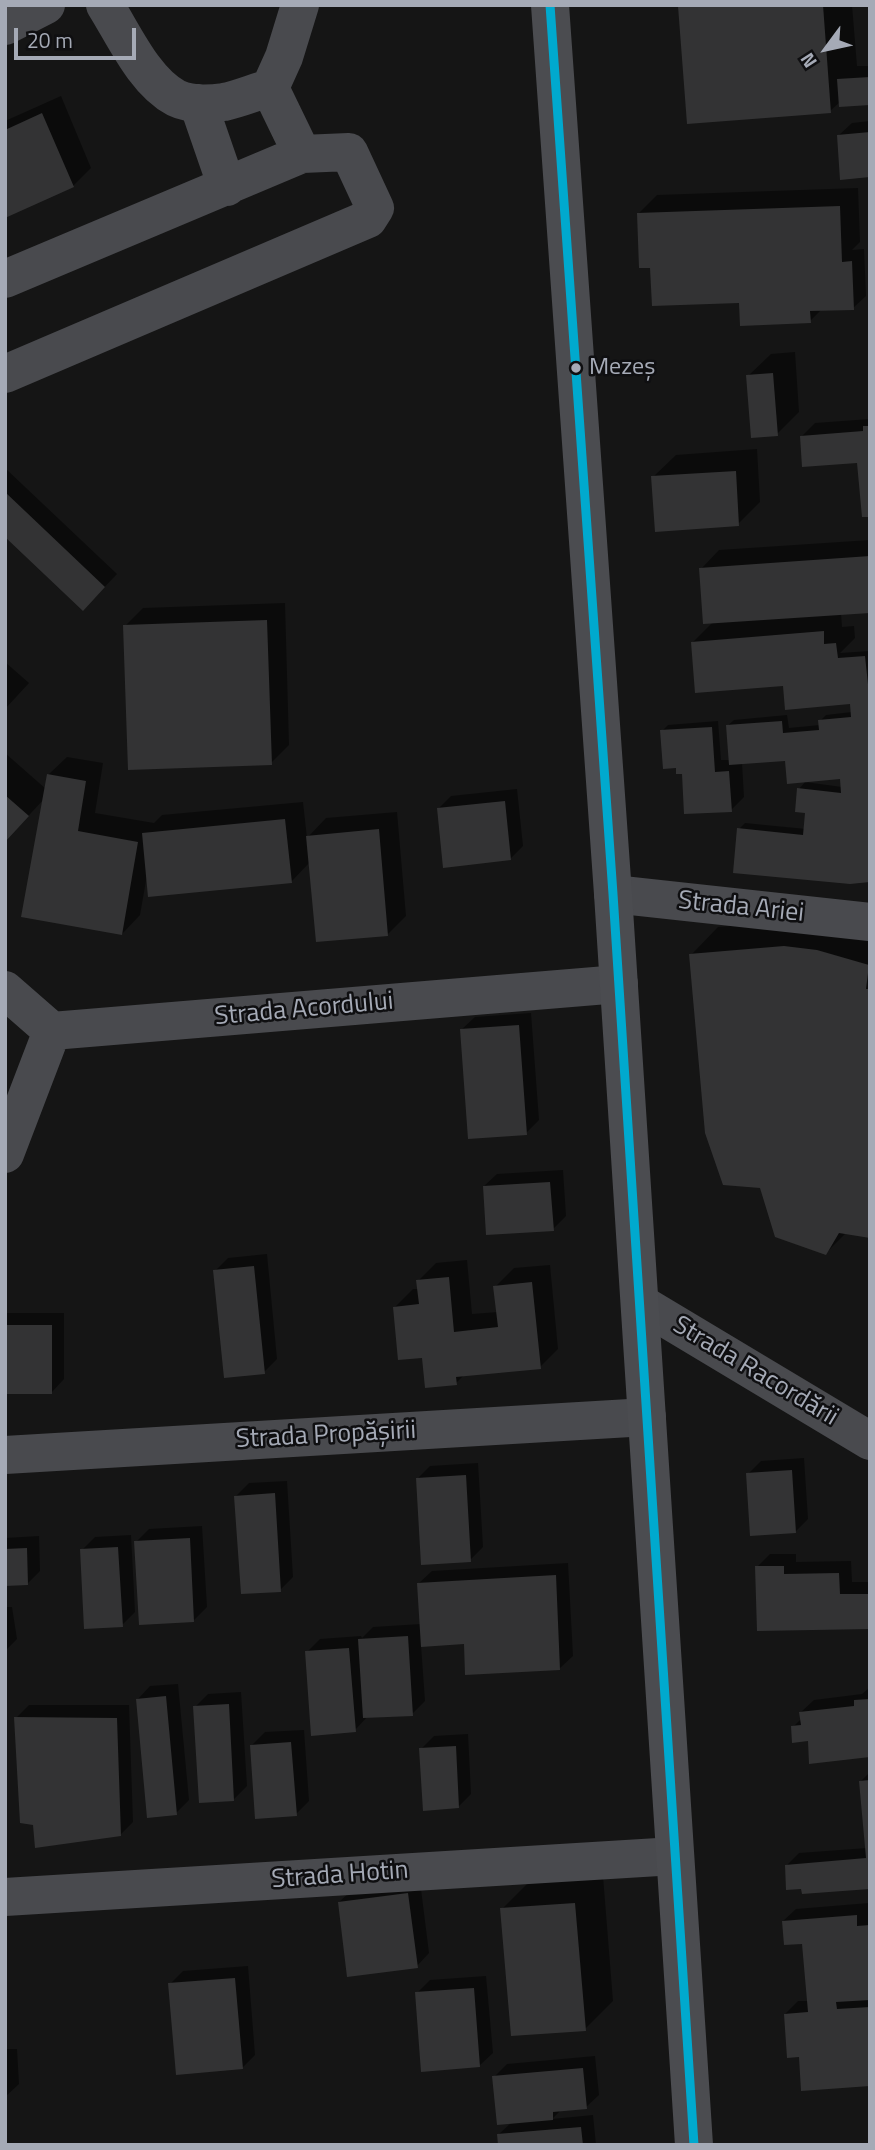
<!DOCTYPE html>
<html>
<head>
<meta charset="utf-8">
<style>
  body { margin:0 }
  #map { position:relative; width:875px; height:2150px; overflow:hidden; background:#151515; font-family:"Titillium Web",sans-serif }
  canvas { display:block }
  .frame { position:absolute; inset:0; border:7px solid #a5aab6; pointer-events:none }
  .north { position:absolute; left:791px; top:14px; width:70px; height:70px; -webkit-text-stroke:5px #0f0f11; paint-order:stroke; rotate:237deg; font-size:19px; font-weight:700; line-height:28px; text-align:center; color:#a5aab6 }
  .north::after { content:''; display:block; margin:auto; width:24px; height:32px; background:#a5aab6; clip-path:polygon(50% 0,100% 100%,50% 72%,0 100%) }
  .scale { position:absolute; left:14px; top:28px; width:122px; height:32px; box-sizing:border-box; border:4px solid #a5aab6; border-top:0; padding-left:9px; font-size:21px; line-height:24px; white-space:nowrap; color:#a5aab6; -webkit-text-stroke:5px #0f0f11; paint-order:stroke }
</style>
</head>
<body>
<div id="map">
<canvas width="875" height="2150"></canvas>
<div class="frame"></div>
<div class="north">N</div>
<div class="scale">20 m</div>
</div>
<script>
const ctx = document.querySelector('canvas').getContext('2d');
ctx.lineJoin = 'round';
function fill(path, color) { ctx.fillStyle = color; ctx.fill(path, 'evenodd'); }
function strokePath(path, color, width, dash) { ctx.strokeStyle = color; ctx.lineWidth = width; ctx.lineCap = dash ? 'butt' : 'round'; ctx.setLineDash(dash || []); ctx.stroke(path); }
function write(font, color, halo, rows, align = 'center') {
  ctx.font = font + ' "Titillium Web",sans-serif'; ctx.lineWidth = 5; ctx.setLineDash([]); ctx.textBaseline = 'middle'; ctx.strokeStyle = halo; ctx.fillStyle = color; for (const [text, x, y, turn = 0] of rows) {
    ctx.save(); ctx.translate(x, y); ctx.rotate((+turn || 0) * Math.PI / 180); ctx.textAlign = isNaN(turn) ? turn : align; if (halo) ctx.strokeText(text, 0, 0); ctx.fillText(text, 0, 0); ctx.restore();
  }
}
const shadow = new Path2D(`
  M681,5H852L857,66H870V103L840,102L830,111L679,7Z
  M61,96L91,168L73,186L5,216V121Z
  M870,121V176L839,135L852,123Z
  M858,188L860,242L852,250L864,249L866,296L853,308L822,309L810,321L741,301L652,269L638,214L657,195Z
  M795,352L799,412L777,434L748,376L771,354Z
  M870,419V515L859,461L802,436L815,423Z
  M757,449L760,502L738,524L653,477L676,455Z
  M5,468L117,574L96,596L5,534Z
  M870,540V611L841,613L842,627L854,626L855,638L840,653L870,651V881L739,829L745,823L806,829L807,812L799,789L805,782L842,787L841,777L787,759L742,763L744,797L731,810L684,772L662,731L668,725L718,721L721,760H730L727,726L734,720L787,715L789,728L820,725V721L826,715L852,712L851,702L785,684L693,642L713,622L701,569L719,550Z
  M285,603L289,745L271,763L125,626L143,608Z
  M5,662L29,683L5,709Z
  M5,753L46,789L48,775L67,757L103,763L95,813L154,823L162,815L303,802L307,838L326,818L397,812L406,916L388,934L310,862L291,882L147,875L140,915L122,934L44,799L5,841Z
  M517,789L523,846L510,859L438,809L451,796Z
  M812,919L870,937V1236L847,1232L826,1253L691,955L718,927Z
  M531,1013L539,1120L526,1133L462,1029L475,1017Z
  M563,1170L566,1216L553,1229L484,1186L497,1174Z
  M267,1254L277,1359L264,1372L215,1271L228,1258Z
  M467,1260L472,1314L498,1312L495,1287L514,1268L550,1265L558,1349L540,1367L465,1374L456,1383L423,1356L395,1307L413,1289H419L418,1281L436,1263Z
  M5,1313H64V1379L52,1392H5Z
  M804,1458L808,1519L795,1532L748,1474L761,1461Z
  M478,1463L483,1547L470,1560L417,1479L430,1466Z
  M287,1481L293,1577L280,1590L236,1496L249,1483Z
  M202,1526L207,1607L194,1620L136,1542L149,1529Z
  M131,1535L135,1612L122,1625L82,1550L95,1537Z
  M39,1536L40,1571L27,1584H5V1538Z
  M770,1554H796V1562L851,1561L852,1582H870V1627L757,1567Z
  M568,1563L573,1656L560,1668L465,1642L421,1645L425,1701L412,1714L368,1716L355,1730L307,1652L320,1639L361,1636L362,1638L373,1627L421,1624L419,1583L432,1571Z
  M5,1607H12L17,1639L5,1651Z
  M178,1684L189,1800L176,1813L138,1699L150,1686Z
  M869,1688L870,1755L809,1739L793,1727L802,1718L801,1712L814,1700L862,1694Z
  M241,1692L247,1786L234,1799L195,1707L208,1694Z
  M29,1705H129L133,1822L120,1835L16,1718Z
  M304,1730L309,1801L296,1814L252,1745L265,1732Z
  M468,1734L471,1794L458,1807L421,1749L434,1736Z
  M870,1772V1887L786,1866L799,1853L867,1848L861,1781Z
  M603,1876L613,2001L585,2029L502,1909L530,1881Z
  M420,1881L429,1953L417,1966L339,1902L352,1890Z
  M869,1903L870,1914V2084L801,2055L785,2014L798,2001H808L804,1942L783,1921L796,1909Z
  M248,1966L255,2055L242,2068L170,1984L183,1971Z
  M486,1976L493,2053L480,2065L417,1993L430,1980Z
  M5,2049H17L19,2084L5,2097Z
  M595,2056L599,2095L586,2107L561,2110L552,2119L593,2115L596,2145H499L498,2135L512,2122L494,2077L507,2064Z`);
const building = new Path2D(`
  M693,5H823L831,113L687,124L678,6Z
  M870,77V105L839,107L837,79Z
  M42,113L74,187L5,218V130Z
  M870,132V177L840,180L837,135Z
  M840,206L842,262L852,261L854,310L810,311L811,323L740,326L739,303L652,306L650,268H639L637,213Z
  M773,373L778,436L751,438L746,375Z
  M863,426H870V517H862L857,463L802,467L800,436L863,431Z
  M736,471L739,526L655,532L651,476Z
  M5,492L105,587L83,611L5,537Z
  M870,556V613L703,624L699,568Z
  M267,620L272,765L128,770L123,625Z
  M824,631V644L836,643L838,658L865,656L870,703V882L850,884L733,873L737,828L803,835L805,813L795,812L797,788L841,793L840,779L787,784L785,761L729,765L726,725L782,721L783,733L819,730L818,720L851,717L850,704L785,710L783,686L695,693L691,642Z
  M712,727L715,772L729,771L732,812L684,814L682,774H676V768L663,769L660,730Z
  M47,774L86,781L78,831L138,842L122,935L21,917Z
  M5,795L29,816L5,842Z
  M505,801L511,860L443,868L437,808Z
  M285,819L292,883L148,897L142,833Z
  M379,829L388,936L316,942L306,836Z
  M784,946L817,950L869,965L866,989H870V1238L839,1233L826,1255L775,1237L760,1188L723,1185L705,1133L689,954Z
  M519,1025L527,1135L468,1139L460,1029Z
  M550,1182L554,1231L486,1235L483,1186Z
  M254,1266L265,1374L224,1378L213,1270Z
  M449,1277L454,1332L498,1327L493,1286L532,1282L541,1369L456,1377L457,1385L425,1388L422,1358L398,1360L393,1307L419,1304L416,1280Z
  M5,1325H52V1394H5Z
  M792,1470L796,1533L750,1536L746,1473Z
  M466,1475L471,1562L421,1565L416,1478Z
  M275,1493L281,1592L241,1594L234,1496Z
  M190,1538L194,1622L139,1625L134,1541Z
  M118,1547L123,1627L84,1629L80,1549Z
  M27,1548L28,1585L5,1586V1549Z
  M755,1566H784V1574L839,1573L840,1594H869L870,1629L757,1631Z
  M556,1575L560,1670L465,1675L464,1644L421,1647L417,1583Z
  M408,1636L413,1716L363,1718L358,1639Z
  M349,1648L356,1732L311,1736L305,1651Z
  M166,1696L177,1815L147,1818L136,1699Z
  M870,1699V1757L809,1764L808,1741L792,1743L791,1726L801,1725L799,1712L854,1706V1700Z
  M229,1704L234,1801L199,1803L193,1706Z
  M14,1717L117,1718L121,1836L35,1848L33,1825L20,1823Z
  M291,1742L297,1816L255,1819L250,1745Z
  M456,1746L459,1808L423,1811L419,1748Z
  M870,1780V1889L802,1894L801,1889L786,1890L785,1865L866,1858L859,1781Z
  M408,1893L418,1968L347,1977L338,1902Z
  M575,1903L586,2031L511,2036L500,1908Z
  M857,1915V1926L870,1925V2000L836,2002L837,2009L870,2007V2086L801,2091L799,2057L787,2058L784,2014L808,2012L802,1944L784,1945L782,1921Z
  M235,1978L243,2069L176,2075L168,1983Z
  M474,1988L480,2067L421,2072L415,1992Z
  M583,2068L587,2109L553,2112V2120L497,2125L492,2076Z
  M581,2127L583,2145H498L497,2134Z`);
const minor = new Path2D(`
  M105,5C124,35 144,81 176,98C190,105 209,104 224,102C239,99 255,92 270,88L284,57L300,5
  M5,26L46,5
  M270,88L302,154
  M198,103L227,187
  M5,279L302,154L349,152L375,208L368,219L5,374
  M613,894L870,922
  M5,990L52,1031L619,984
  M5,1154L52,1031
  M640,1303L870,1441
  M5,1455L647,1417
  M5,1897L675,1856`);
const major = new Path2D(`
  M550,5L613,894L694,2145`);
const bus1 = new Path2D(`
  M550,5L613,894L694,2145`);
const markers = [
  [576,368,6,"#a5aab6"]
];
const busNames = [
  ["Mezeș",589,368]
];
const streetNames = [
  ["Strada Ariei",741,908,6],
  ["Strada Acordului",304,1010,-5],
  ["Strada Racordării",755,1372,31],
  ["Strada Propășirii",326,1436,-3],
  ["Strada Hotin",340,1876,-4]
];
fill(shadow, '#0007');
fill(building, '#333334');
strokePath(minor, '#494a4e', 38);
strokePath(major, '#4b4c50', 38);
strokePath(bus1, '#00a9ce', 9);
for (const [x, y, r, color] of markers) { const dot = new Path2D(); dot.arc(x, y, r, 0, 2 * Math.PI); ctx.fillStyle = color; ctx.fill(dot); strokePath(dot, '#0f0f11', 2.5); }
write('24px', '#a5aab6', '#0f0f11', busNames, 'left');
write('26px', '#a5aab6', '#0f0f11', streetNames);
</script>
</body>
</html>
